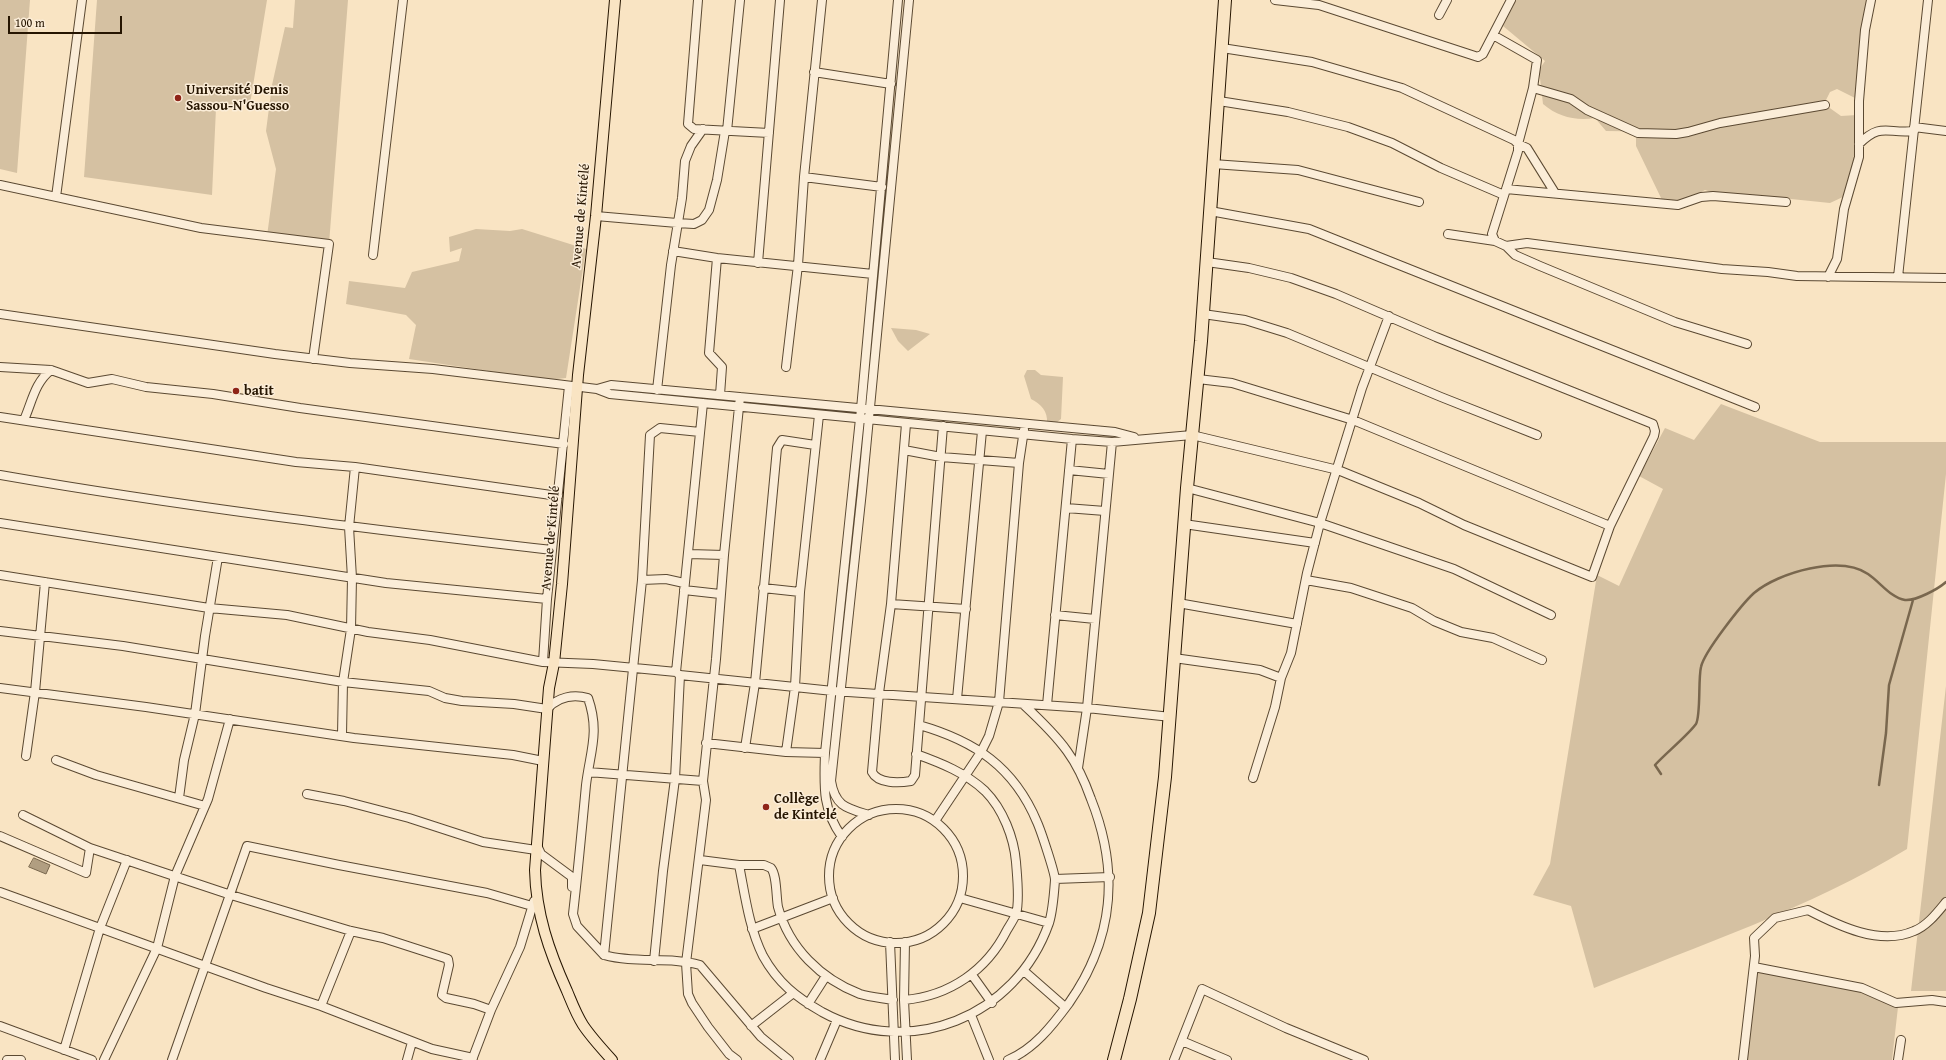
<!DOCTYPE html>
<html>
<head>
<meta charset="utf-8">
<style>
  body { margin:0 }
  #map { position:relative; width:1946px; height:1060px; overflow:hidden; background:#f9e4c3; font-family:"Gentium Book Plus",serif }
  canvas { display:block }
  .scale { position:absolute; left:8px; top:16px; width:114px; height:18px; box-sizing:border-box; border:2px solid #261501; border-top:0; padding-left:5px; font-size:12px; line-height:14px; white-space:nowrap; color:#261501; -webkit-text-stroke:3px #fbedd8; paint-order:stroke }
</style>
</head>
<body>
<div id="map">
<canvas width="1946" height="1060"></canvas>
<div class="scale">100 m</div>
</div>
<script>
const ctx = document.querySelector('canvas').getContext('2d');
ctx.lineJoin = 'round';
function fill(path, color) { ctx.fillStyle = color; ctx.fill(path, 'evenodd'); }
function strokePath(path, color, width, dash) { ctx.strokeStyle = color; ctx.lineWidth = width; ctx.lineCap = dash ? 'butt' : 'round'; ctx.setLineDash(dash || []); ctx.stroke(path); }
function write(font, color, halo, rows, align = 'center') {
  ctx.font = font + ' "Gentium Book Plus",serif'; ctx.lineWidth = 3; ctx.setLineDash([]); ctx.textBaseline = 'middle'; ctx.strokeStyle = halo; ctx.fillStyle = color; for (const [text, x, y, turn = 0] of rows) {
    ctx.save(); ctx.translate(x, y); ctx.rotate((+turn || 0) * Math.PI / 180); ctx.textAlign = isNaN(turn) ? turn : align; if (halo) ctx.strokeText(text, 0, 0); ctx.fillText(text, 0, 0); ctx.restore();
  }
}
const green = new Path2D(`
  M0,0H30L17,173L0,169Z
  M97,0H267L250,104L216,108L212,195L84,177Z
  M295,0H348L329,244L267,236L276,169L266,131L272,85L285,27L293,28Z
  M1515,0H1871L1863,33L1855,98L1837,89L1830,92L1824,104L1682,132L1606,131L1595,118C1576,121 1558,117 1543,104L1539,70L1545,61L1503,26Z
  M1827,106L1841,116L1857,115L1858,155L1845,196L1830,203L1791,199L1720,195L1705,190C1688,199 1681,203 1662,200L1636,146V137L1654,138L1687,135L1718,125Z
  M476,229L510,231L522,229L586,249L566,378L548,380L409,359L416,325L406,315L346,304L349,281L405,288L412,272L459,261L462,248L450,252L449,237Z
  M891,328L916,330L930,334L908,351L898,341Z
  M1027,370H1035L1041,375L1063,377L1061,419L1052,426L1047,423C1048,411 1041,404 1031,399L1024,376Z
  M1721,404L1820,442H1946V474L1907,849C1810,908 1698,946 1594,988L1571,906L1533,895L1550,864L1597,575L1619,586L1663,489L1639,476L1665,428L1694,440Z
  M1946,686V991H1911Z
  M1757,972L1861,992L1898,1007L1892,1060H1747Z`);
const water = new Path2D(`
  M34,858L50,865L46,874L29,867Z`);
const stream = new Path2D(`
  M1661,774L1655,765C1665,754 1688,735 1696,724C1701,715 1698,679 1701,667C1704,652 1742,604 1754,593C1779,572 1840,555 1868,574C1880,582 1891,598 1905,600C1916,601 1938,589 1946,582
  M1879,785L1886,733L1889,685L1913,600`);
const minor = new Path2D(`
  M698,0L688,124L694,129L769,133
  M1275,0L1319,5L1478,57L1483,54L1511,0
  M1439,15L1447,0
  M1493,35L1537,60L1533,88L1518,144L1527,148L1555,193
  M1222,48L1312,62L1402,88L1514,140L1518,144V151L1492,234L1495,241L1506,246L1515,255L1540,266L1675,322L1747,344
  M814,72L891,84
  M1533,88L1571,99L1587,110L1638,133L1676,134L1688,132L1720,123L1825,105
  M1219,101L1288,112L1348,127L1392,143L1441,168L1504,195
  M1914,127L1946,131
  M727,131L740,0
  M1859,144C1881,122 1887,134 1914,131
  M1213,164L1298,170L1419,202
  M804,177L882,187
  M0,185L201,228L329,244L313,359
  M1506,189L1678,205L1701,197L1713,196L1786,202
  M56,197L82,0
  M1210,211L1309,229L1755,407
  M596,216L677,223L694,224L702,220L709,210L717,180L725,131
  M1448,234L1495,241
  M1506,246L1527,243L1722,269L1768,272L1797,276L1946,278
  M673,251L717,258L873,274
  M373,255L403,0
  M717,258L709,353L722,367L720,395
  M758,263L780,0
  M1828,277L1837,259L1844,209L1859,157V101L1865,30L1871,0
  M1898,277L1928,0
  M0,314L275,354L350,363L433,369L597,389L610,394L1072,439L1112,442L1192,435L1338,470L1419,503L1464,525L1592,577L1610,526L1654,436L1655,431L1653,424L1436,337L1336,294L1291,278L1249,268L1207,262
  M1203,314L1245,320L1287,333L1441,397L1537,435
  M0,367L51,370L88,383L112,379L146,387L213,394L300,408L564,444
  M786,367L798,265L804,177L822,0
  M1198,379L1232,383L1353,420L1610,526
  M597,389L611,385L1115,432L1134,437
  M657,390L671,265L682,198L685,161L691,146L703,129
  M0,417L296,462L355,467L558,496
  M24,420C32,402 35,382 51,370
  M906,424L891,604L879,693L872,772C878,784 899,783 911,781L915,775L943,426
  M700,432L660,428L650,435L642,580L604,955C636,964 669,956 700,965L761,1037L789,1060
  M904,450L941,457L1019,463
  M1069,470L1109,474
  M0,475C183,507 367,529 552,550
  M1187,488L1320,523L1454,569L1551,615
  M1066,508L1105,511
  M0,523L386,583L547,599
  M1184,524L1315,543
  M689,554L724,555
  M0,575L209,608L287,615L368,632L430,640L543,662L593,664L676,672L680,675L833,691L1087,708L1171,717
  M642,580L666,579L684,583
  M1306,580L1351,588L1412,608L1434,621L1461,632L1493,638L1542,660
  M763,588L800,592
  M684,590L720,594
  M1178,603L1297,624
  M891,604L966,609
  M1055,615L1095,619
  M0,631L123,646L343,682L429,691L445,698L462,701L514,704L547,709C558,697 573,694 588,698C600,732 590,752 586,785C582,828 578,871 573,914L577,926L604,955
  M1174,658L1260,670L1281,678
  M543,662L547,599L569,386
  M676,672L703,403
  M0,688L146,707L354,738L513,755L543,761
  M957,699L982,431
  M1047,705L1072,439
  M342,735L343,682L351,629L352,578L349,527L355,467
  M706,743L786,752L825,753
  M745,748L755,683L777,448L782,440L815,445
  M786,752L795,687L800,592L819,415
  M26,756L35,692L45,582
  M56,760L96,775L205,806
  M1078,768L1087,708L1112,442
  M588,772L703,781
  M1253,778L1275,707L1281,678L1291,653L1307,573L1320,523L1362,388L1389,316
  M307,794L344,801L409,818L483,842L536,850
  M179,798L184,760L195,714L205,636L218,557
  M829 876a67 67 0 1 1 134 0a67 67 0 1 1-134 0Z
  M23,815L90,848L231,895L351,931L383,938L448,959L449,965L442,995L446,998L474,1004L491,1010
  M869,815C846,808 835,806 831,781L862,491L909,0
  M935,821L981,752L989,736L999,702L1019,463L1024,430
  M0,836L86,873L90,848
  M842,837C822,809 824,786 825,753L861,409L898,0
  M537,845L541,854L572,877V887
  M700,860L739,865H764L771,868C777,875 776,897 778,907C789,948 821,979 860,994C870,997 882,998 893,1000
  M739,865C745,895 749,928 763,956C778,983 796,997 822,1012C910,1060 1016,1017 1049,923C1053,910 1054,894 1055,880C1055,873 1041,831 1037,822C1014,767 975,741 919,725
  M1055,879L1110,877
  M0,892L266,988L321,1006L432,1049L473,1058
  M960,898L1049,923
  M752,929L833,898
  M890,942L895,1060
  M905,942L904,1000L907,1060
  M654,961L663,871L675,779L680,675
  M1754,967L1862,988L1896,1003L1932,1000L1946,1002
  M1024,971L1065,1007
  M972,975L992,1003
  M904,1000C950,996 987,970 1007,930C1010,925 1014,919 1016,914C1020,901 1017,876 1016,862C1014,838 1003,809 985,791C966,773 941,763 916,754
  M808,1004L826,976
  M321,1006L351,931
  M971,1015L989,1060
  M0,1026L92,1060
  M751,1026L792,994
  M1182,1041L1227,1060
  M64,1050L100,928L127,860
  M7,1060H21
  M104,1060L157,948L175,876L208,799L230,719
  M172,1060L247,846L339,865L487,893L532,906
  M407,1060L412,1042
  M472,1060L491,1010L520,947L534,901
  M737,1060L729,1054L708,1027L692,1003L688,994L686,963L706,800L703,781L716,659L724,555L740,397
  M820,1060L837,1020
  M1008,1060C1034,1049 1052,1026 1069,1003C1114,939 1120,872 1091,799C1085,782 1078,766 1067,751C1055,734 1039,719 1024,705
  M1174,1060L1202,989L1286,1028L1364,1060
  M1743,1060L1755,956L1754,938L1775,918L1808,910C1839,926 1880,946 1914,931C1927,926 1937,913 1946,902
  M1898,1060L1901,1040`);
const major = new Path2D(`
  M612,1060C602,1049 591,1037 583,1025C576,1014 572,1003 567,991C549,951 536,914 535,870L549,688L554,663L562,584L578,375L596,216L615,0`);
const highway = new Path2D(`
  M1114,1060L1130,999L1149,913L1165,777L1187,488L1201,341L1225,0`);
const markers = [
  [178,98,4,"#8f2418"],
  [236,391,4,"#8f2418"],
  [766,807,4,"#8f2418"]
];
const poiNames = [
  ["Université Denis",186,90],
  ["Sassou-N'Guesso",186,106],
  ["batit",244,391],
  ["Collège",774,799],
  ["de Kintelé",774,815]
];
const streetNames = [
  ["Avenue de Kintélé",581,216,-85],
  ["Avenue de Kintélé",551,538,-85]
];
fill(green, '#d5c1a2');
fill(water, '#b19e81');
strokePath(water, '#79674e', 1);
strokePath(stream, '#79674e', 2.5);
strokePath(minor, '#5b4932', 10);
strokePath(major, '#261501', 12);
strokePath(highway, '#261501', 14);
strokePath(minor, '#fbedd8', 8);
strokePath(major, '#f9e4c3', 10);
strokePath(highway, '#f9e4c3', 12);
for (const [x, y, r, color] of markers) { const dot = new Path2D(); dot.arc(x, y, r, 0, 2 * Math.PI); ctx.fillStyle = color; ctx.fill(dot); strokePath(dot, '#fbedd8', 1.5); }
write('bold 14px', '#261501', '#fbedd8', poiNames, 'left');
write('14px', '#261501', '#fbedd8', streetNames);
</script>
</body>
</html>
